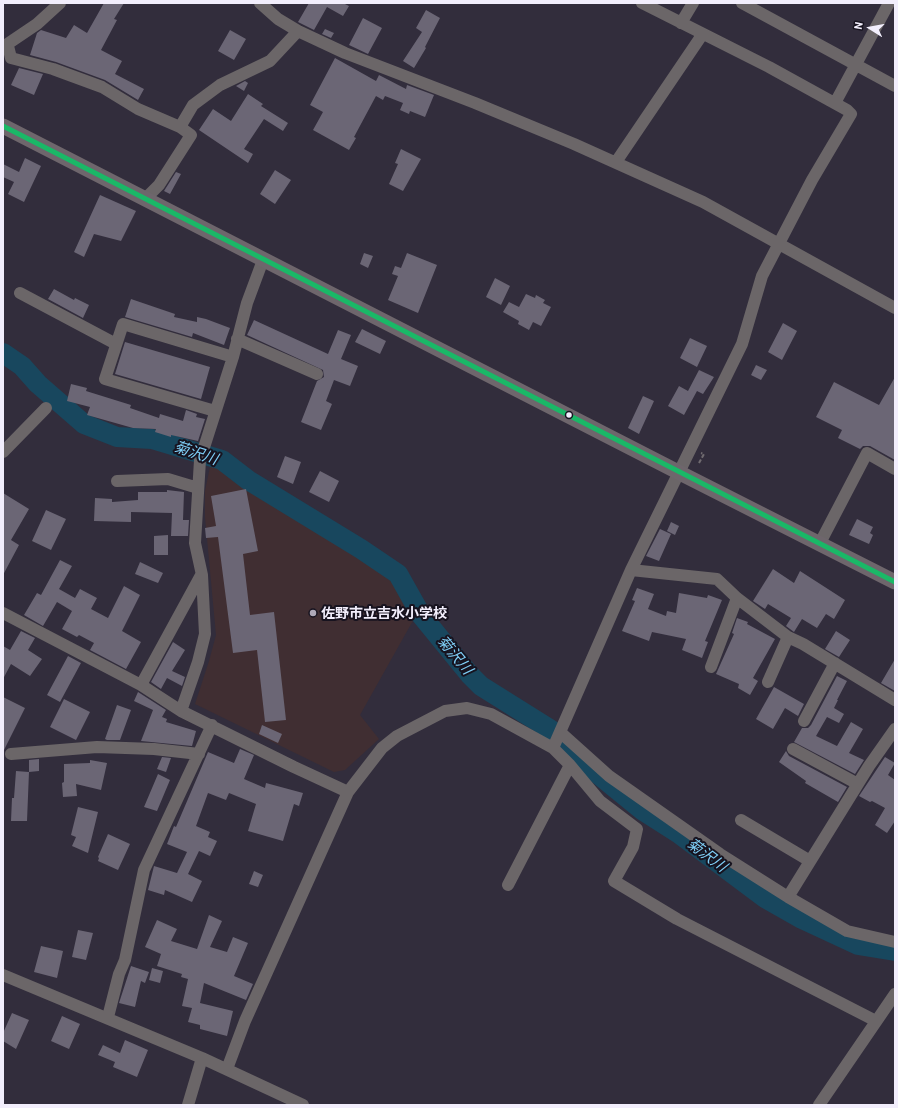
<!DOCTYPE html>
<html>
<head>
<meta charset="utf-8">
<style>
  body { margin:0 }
  #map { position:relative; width:898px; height:1108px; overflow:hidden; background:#322d3c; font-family:Barlow,sans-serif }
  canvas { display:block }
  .frame { position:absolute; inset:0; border:4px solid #f2eefc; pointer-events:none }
  .north { position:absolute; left:850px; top:8px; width:40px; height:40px; -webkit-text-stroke:3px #17131f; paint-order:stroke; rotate:281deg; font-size:11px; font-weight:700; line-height:16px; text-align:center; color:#f2eefc }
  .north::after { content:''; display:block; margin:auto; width:14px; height:18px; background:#f2eefc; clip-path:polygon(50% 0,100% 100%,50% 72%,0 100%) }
</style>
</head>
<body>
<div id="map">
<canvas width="898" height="1108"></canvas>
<div class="frame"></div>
<div class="north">N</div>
</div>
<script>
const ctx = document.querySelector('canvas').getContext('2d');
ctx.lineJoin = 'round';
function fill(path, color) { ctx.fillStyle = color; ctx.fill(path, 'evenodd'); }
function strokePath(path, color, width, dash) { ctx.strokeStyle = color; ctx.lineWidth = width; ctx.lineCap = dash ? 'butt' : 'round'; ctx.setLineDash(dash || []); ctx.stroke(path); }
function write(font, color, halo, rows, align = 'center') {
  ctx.font = font + ' Barlow,"Noto Sans JP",sans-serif'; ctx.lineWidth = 4; ctx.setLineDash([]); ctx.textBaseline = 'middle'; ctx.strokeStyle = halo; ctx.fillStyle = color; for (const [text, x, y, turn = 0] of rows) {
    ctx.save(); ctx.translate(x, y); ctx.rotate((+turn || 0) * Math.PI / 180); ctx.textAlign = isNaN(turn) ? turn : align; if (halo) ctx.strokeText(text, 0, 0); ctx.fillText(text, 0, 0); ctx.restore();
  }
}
const education = new Path2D(`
  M211,462L367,560L392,582L415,617L360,715L379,739L345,770L334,772L195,704L209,661L216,635L205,517V491Z`);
const river = new Path2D(`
  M3,353L22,366L38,384L84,424L117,437L152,439L222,460L248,480L361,549L398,574L421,615L470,675L481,686L556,733L572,753L642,810L678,833L765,898L802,919L858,945L895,951`);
const building = new Path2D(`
  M104,3H124L114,19L117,20L101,50L122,61L115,74L144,89L138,100L105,80L56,62L30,55L37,33L41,30L66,38L74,25L87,33Z
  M309,3H343L349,6L343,16L327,7L314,30L298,22Z
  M426,10L440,18L425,47L426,48L414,68L403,61L422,32L416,28Z
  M363,18L382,28L368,54L349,45Z
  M325,29L334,33L331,38L322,34Z
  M230,30L246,39L234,60L218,51Z
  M335,58L376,81L379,75L406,89L407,85L434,95L425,117L410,111L409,114L400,110L403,103L385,96L383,100L376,96L354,137L356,138L349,150L313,130L323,112L310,105Z
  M19,68L43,74L34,95L11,85Z
  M245,81L248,83L244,91L236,86Z
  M248,94L263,104L261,106L288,123L283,131L264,119L244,149L253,154L248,163L199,130L213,109L231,121Z
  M401,149L421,159L403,191L389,184L398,164L395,163Z
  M25,158L41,166L24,202L8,194L14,182L3,177V164L19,172Z
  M275,170L291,180L275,204L260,194Z
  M176,172L181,174L170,194L164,191Z
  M100,195L136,211L121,241L94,234L84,257L74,252Z
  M364,253L373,256L368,268L360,264Z
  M407,253L437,265L418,313L388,300L398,276L392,274L395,266L401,268Z
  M495,278L510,286L501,305L486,297Z
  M54,289L74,300L75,298L89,305L83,318L48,299Z
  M526,294L535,298L536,295L545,300L543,303L551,307L541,326L533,322L529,330L518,324L519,321L503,312L509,302L519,307Z
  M131,299L175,314L174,317L197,322V317L206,319L230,328L224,345L193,333L192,337L125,317Z
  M254,320L328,354L338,330L351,335L341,359L358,366L350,386L334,380L326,401L332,404L321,430L301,422L317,381L324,377L323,370L247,335Z
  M783,323L797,331L782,360L768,352Z
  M362,329L386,341L380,354L355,342Z
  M690,338L707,346L697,367L680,358Z
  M125,342L210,367L201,399L115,374Z
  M756,365L767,370L761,380L751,375Z
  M699,370L714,377L703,394L697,391L684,415L668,406L679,386L688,391Z
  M895,377V460L870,446H863L860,449L838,438L842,430L816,417L834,382L879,405Z
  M71,384L87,388L86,391L131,405L130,408L159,418L160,414L183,421L186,410L197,414L196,417L205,419L198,441L171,435V437L155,432L156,429L133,428L87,415L90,407L67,401Z
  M643,396L654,401L639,434L628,428Z
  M285,456L301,462L293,484L277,477Z
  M320,471L339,481L329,502L309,492Z
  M246,489L258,551L243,554L250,615L274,612L286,720L265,722L257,650L233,653L218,537L206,538L205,528L216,526L211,496Z
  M167,490L184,492L183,520H189L188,536H171L172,513L131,512V522L94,521L95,498L112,499V502L138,500V492H167Z
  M3,493L29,509L11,540L19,545L3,575Z
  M46,510L66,519L51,550L32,541Z
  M857,519L873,527L870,533L873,535L869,544L849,535Z
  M671,522L679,526L675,535L667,531Z
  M660,529L671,534L659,561L646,556Z
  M168,535V555H154V536Z
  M60,560L72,566L59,589L75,598L80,589L97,598L91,609L108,618L124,586L140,595L122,631L141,642L126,669L90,650L94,643L79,635L77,637L62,629L72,611L57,602L43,626L24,615L37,593L41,595Z
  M140,562L163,573L158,583L135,574Z
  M773,569L794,583L800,571L845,600L834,619L826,614L817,628L802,619L794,632L786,626L791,618L768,604L765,609L753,601Z
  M637,588L654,594L648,609L666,616L667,611L676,613L679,593L707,598L708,595L722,600L705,641L708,642L702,658L682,650L686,639L652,632L649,641L622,631L635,601L632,600Z
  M737,618L748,622L747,624L775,639L753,678L758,681L750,695L738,688L739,684L716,674L734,634L732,633Z
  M21,631L35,638L28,650L42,659L30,676L11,664L3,679V646L10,650Z
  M836,631L850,640L839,657L825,649Z
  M173,642L185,650L172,671L185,677L182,686L167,678L161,689L151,682Z
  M68,656L81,663L60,702L47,695Z
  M895,659V691L881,683Z
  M837,676L847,681L837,700H838L834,708L844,714L839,723L827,717L816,736L837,746L851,722L863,729L849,753L864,760L855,774L794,742L802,728H808L811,725Z
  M774,687L804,704L798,716L785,708L773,729L756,719Z
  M138,692L166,710L162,717L167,719L166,722L196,731L192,746L141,741L153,710L134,701Z
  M3,697L25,708L3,752Z
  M64,699L90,712L76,740L50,727Z
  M117,705L131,710L120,740H107L105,739Z
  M262,725L282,734L278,743L259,734Z
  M240,749L254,755L244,779L265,788L266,783L303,793L299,806L294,804L283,841L248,831L256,804L229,793L226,800L208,793L196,826L210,832L208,837L217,841L210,856L199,851L188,874L202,881L192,902L165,890L164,895L148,890L154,866L177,873L187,852L167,844L174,826L176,827L208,752L234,763Z
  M786,751L789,756L847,787L838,802L805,783L806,781L779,762Z
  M162,757L171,758L166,772L157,769Z
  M885,757L895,763L888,775L895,780V821L887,833L875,825L885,808L872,801L870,802L859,796Z
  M39,759V771L29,772V760Z
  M90,760L107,763L101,790L76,784L77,796L63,797L62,783L64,782V764L90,763Z
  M16,771L29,772L27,821H11L12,798H14Z
  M158,774L170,780L157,811L144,807Z
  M78,807L98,812L88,853L72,846L76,837L71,835Z
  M108,834L130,844L118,870L98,861L99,858L98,857Z
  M254,871L263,875L258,887L249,884Z
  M209,915L222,921L210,947L227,952L233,937L248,943L234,976L253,984L246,1000L204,983L200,1003L233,1011L227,1036L200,1029V1025L188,1022L192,1008L182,1006L188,979L181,977L182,974L157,966L161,954L145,947L157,920L177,929L171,941L197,949Z
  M78,930L93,933L86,960L72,957Z
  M41,946L63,951L57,978L34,972Z
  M131,966L149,972L145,983L141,981L135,1007L119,1003Z
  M152,968L163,971L160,983L149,980Z
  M12,1013L29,1020L16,1049L3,1041V1033Z
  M62,1016L80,1024L69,1049L51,1041Z
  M125,1040L148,1050L137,1077L113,1067L115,1062L98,1055L103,1045L120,1053Z`);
const path = new Path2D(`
  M699,463L704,454L701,453`);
const minor = new Path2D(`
  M260,3L278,19L298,31L345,53L475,103L574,144L703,202L895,308
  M742,3L895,86
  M681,23L693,3
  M8,46L11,58L53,69L102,87L138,109L180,127L191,135L159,185L145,199
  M3,47L37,24L60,3
  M835,103L889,3
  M180,127L193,105L220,85L270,61L298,31
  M616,162L702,35
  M20,293L116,344
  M237,339L317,374
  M215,411L105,379L123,324L233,357
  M3,452L46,408
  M117,481L168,479L198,488
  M820,543L867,453L895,469
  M631,570L717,579L737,598L788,637L803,644L895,700
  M3,613L141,685L181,711L294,767L348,792
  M711,667L737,598
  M768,682L788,637
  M141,685L201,575
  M181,711L198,662L205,634L202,575L195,543L200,460L233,357L247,303L263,260
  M804,721L835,663
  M560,732L609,776L720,854L788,897L847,931L895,942
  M553,748L631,570L742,344L762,276L812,180L851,114L847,110L769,67L642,3
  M793,749L858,784
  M11,754L97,747L154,749L199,754
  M741,820L810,861
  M508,885L570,765
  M788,897L869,766L895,729
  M3,975L202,1058L303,1105
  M108,1017L119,974L125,960L144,870L212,725
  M227,1069L245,1021L348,792L382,748L397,736L445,711L467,708L491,714L553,748L570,765L600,801L637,829L633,847L614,881L677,919L876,1021
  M188,1105L202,1058
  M819,1105L895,994`);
const major = new Path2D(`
  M3,126L680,473L895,582`);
const bus1 = new Path2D(`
  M3,126L895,582`);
const markers = [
  [569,415,3.5,"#f2eefc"],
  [313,613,4,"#afaab9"]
];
const poiNames = [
  ["佐野市立吉水小学校",321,613]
];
const waterNames = [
  ["菊沢川",196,453,18],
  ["菊沢川",455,655,50],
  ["菊沢川",707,855,37]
];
fill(education, '#402e32');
strokePath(river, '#18475e', 20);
fill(building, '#6b6675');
strokePath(path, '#706b70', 2, [4, 2]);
strokePath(minor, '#6b6668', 12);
strokePath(major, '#6e666c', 15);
strokePath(bus1, '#1ab867', 5);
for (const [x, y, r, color] of markers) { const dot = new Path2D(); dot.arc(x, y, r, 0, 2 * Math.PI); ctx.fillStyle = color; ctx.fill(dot); strokePath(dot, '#17131f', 1.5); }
write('bold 14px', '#f2eefc', '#17131f', poiNames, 'left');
write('italic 15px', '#7fcff7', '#17131f', waterNames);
</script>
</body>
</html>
